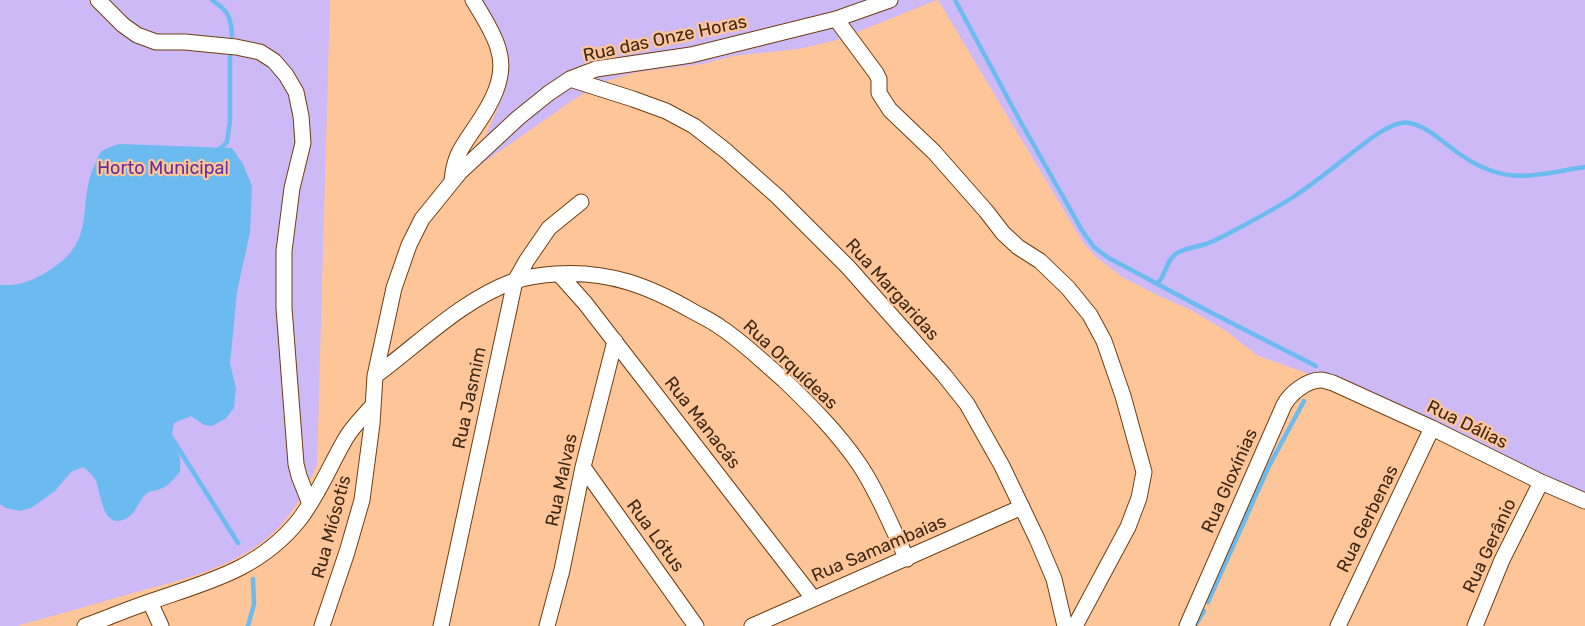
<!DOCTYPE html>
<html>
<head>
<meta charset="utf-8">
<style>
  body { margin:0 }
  canvas { display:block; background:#fec598 }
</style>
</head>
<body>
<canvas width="1585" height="626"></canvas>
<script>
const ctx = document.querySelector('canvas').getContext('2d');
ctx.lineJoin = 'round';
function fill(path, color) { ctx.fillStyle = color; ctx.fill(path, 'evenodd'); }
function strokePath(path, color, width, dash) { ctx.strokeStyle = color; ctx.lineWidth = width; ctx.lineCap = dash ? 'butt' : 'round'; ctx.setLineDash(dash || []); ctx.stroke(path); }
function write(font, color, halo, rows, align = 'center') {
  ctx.font = font + ' Rubik,sans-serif'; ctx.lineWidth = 4.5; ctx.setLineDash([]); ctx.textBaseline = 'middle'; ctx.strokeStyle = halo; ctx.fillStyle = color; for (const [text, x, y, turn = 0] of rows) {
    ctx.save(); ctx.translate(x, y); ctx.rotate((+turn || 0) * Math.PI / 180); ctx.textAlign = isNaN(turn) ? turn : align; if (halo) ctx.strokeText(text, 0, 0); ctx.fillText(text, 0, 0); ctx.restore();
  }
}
const green = new Path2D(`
  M0,0H330L317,465C305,492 290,520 266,539C229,569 178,581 133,593C95,604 56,615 17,626H0Z
  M481,0H937L837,40L799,49L733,56L703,64L637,72L603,82L576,98L470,172L505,91L508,52Z
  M938,0H1585V493L1358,391L1258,356L1226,331L1191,310L1157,295L1122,277L1096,257L1084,244Z`);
const water = new Path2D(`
  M119,144L232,148L243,164L252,186L250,232L237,292L230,363L236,389L234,408L225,419L212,426L204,425L191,416L174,423C170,443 172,438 179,455C181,460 180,467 180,472C174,478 169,486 160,489C155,491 150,490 146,494C139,500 136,513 127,518C103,532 101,494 96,481C93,475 88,471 83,467L71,472L55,491L31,508L20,511L6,508L0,504V285C20,286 33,281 50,270C100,239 75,202 96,162C97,159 99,154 101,152C106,148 113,146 119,144Z`);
const stream = new Path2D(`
  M212,0C228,11 231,16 232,36
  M955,0L1019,119L1083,232L1094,247L1107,257L1206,310L1316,366
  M217,152L227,142L230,121V56
  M1157,284C1166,276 1165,261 1177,253C1185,248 1197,247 1206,244C1217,240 1227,234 1237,229C1256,219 1275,209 1293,197C1315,183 1336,165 1357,149C1369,140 1394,119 1410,123C1428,127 1444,143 1458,153C1506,187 1532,175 1585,167
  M168,432L238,543
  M1208,602L1269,466L1304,401
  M248,626L254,604L253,579
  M1195,626L1204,611`);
const minor = new Path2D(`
  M98,0L123,25L137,35L156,42H185L236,47L260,52L274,61L286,75L296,92L301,116L303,143L292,188L284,251V308L296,464L299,476L310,504
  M836,19L876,73L879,79V93L890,110L934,152L986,211L1003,233L1018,247L1040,261L1068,288L1090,315L1104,341L1123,396L1144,472L1139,498L1128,527L1075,626
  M570,79L633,99L666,111L694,126L726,151L778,197L848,267L944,375L967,404L1002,466L1037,539L1054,579L1065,626H1075
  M452,181C454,157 461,148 474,129C490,106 508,77 498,48C493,31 482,15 473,0
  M559,274L585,303L813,598
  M375,376C420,343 460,301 514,281C527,277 542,275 555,274C608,270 649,286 694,312C703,317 712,321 720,327C743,342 763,362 784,380C811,406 838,433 859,464C878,492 892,528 907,559
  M583,467L696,626
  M150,602L161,626
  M85,626C107,618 128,609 149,602C207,582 259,570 299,520C319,494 330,465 346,438C353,426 364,416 373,405
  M322,626L347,552L362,500L372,424L375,376L394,288L409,245L422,219L460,172L518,118L549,93L570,79L596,69L691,55L836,19L890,0
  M441,626L515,281L527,260L549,228L581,202
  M547,626L562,570L583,467L615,341
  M752,626L1022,507
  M1187,626L1284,405C1290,394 1306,380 1321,380C1324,380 1329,382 1333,383L1432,428L1541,482L1585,501
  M1338,626L1432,428
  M1475,626L1502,560L1541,482`);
const streetNames = [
  ["Rua das Onze Horas",665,39,-12],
  ["Rua Margaridas",892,290,48],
  ["Rua Orquídeas",790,365,43],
  ["Rua Jasmim",470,398,-78],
  ["Rua Manacás",702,423,52],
  ["Rua Dálias",1467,425,26],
  ["Rua Malvas",562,480,-78],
  ["Rua Gloxínias",1230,481,-66],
  ["Rua Gerbenas",1368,519,-64],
  ["Rua Miósotis",332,527,-75],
  ["Rua Lótus",655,536,54],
  ["Rua Gerânio",1490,546,-65],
  ["Rua Samambaias",879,549,-23]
];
const parkNames = [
  ["Horto Municipal",163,169]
];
fill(green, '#cdb9f6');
fill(water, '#6bbbf1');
strokePath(stream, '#6bbbf1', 4.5);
strokePath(minor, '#6e3e10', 17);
strokePath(minor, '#fff', 15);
write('18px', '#3e2816', '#fec598', streetNames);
write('18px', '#61309e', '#fec598', parkNames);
</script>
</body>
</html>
